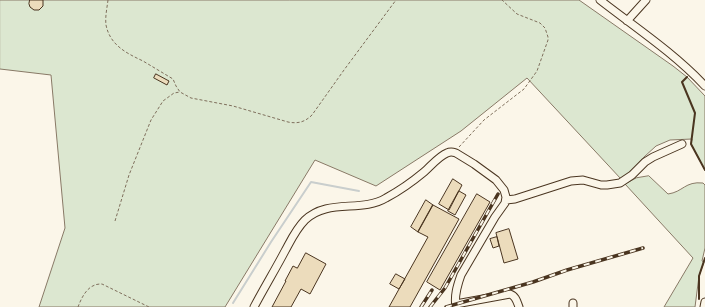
<!DOCTYPE html>
<html>
<head>
<meta charset="utf-8">
<style>
  body { margin:0 }
  canvas { display:block; background:#fbf6e9 }
</style>
</head>
<body>
<canvas width="705" height="307"></canvas>
<script>
const ctx = document.querySelector('canvas').getContext('2d');
ctx.lineJoin = 'round';
function fill(path, color) { ctx.fillStyle = color; ctx.fill(path, 'evenodd'); }
function strokePath(path, color, width, dash) { ctx.strokeStyle = color; ctx.lineWidth = width; ctx.lineCap = dash ? 'butt' : 'round'; ctx.setLineDash(dash || []); ctx.stroke(path); }
const green = new Path2D(`
  M0,0H579L673,66L687,77L705,96V170L691,144L692,139L670,140L656,146L644,157L630,174L621,179L527,78L461,131L376,186L315,160L225,307H39L65,228L51,75L0,69Z
  M649,176L668,194C683,192 685,181 703,183L705,185V248L702,261L704,262L699,276L695,307H664L693,258L625,184L636,178Z`);
const stream = new Path2D(`
  M233,303L271,242L311,182L359,191`);
const building = new Path2D(`
  M30,0H43V6L39,10H34L30,7L29,4Z
  M156,74L169,81L167,85L154,78Z
  M453,179L462,185L449,210L439,204Z
  M459,191L466,195L455,215L448,211Z
  M477,194L490,202L440,290L427,282Z
  M426,200L433,205L418,232L411,227Z
  M433,205L459,219L410,307H389L428,237L418,232Z
  M509,229L518,259L504,263L496,233Z
  M497,237L499,246L493,248L490,239Z
  M306,253L326,264L310,294L301,289L291,307H272L286,281H285L293,266L297,268Z
  M396,274L405,279L399,289L390,284Z`);
const path = new Path2D(`
  M108,0C107,8 105,17 106,25C110,45 126,53 143,61C153,67 163,73 173,79L176,86L180,92L191,98L233,106L288,122C298,124 305,122 312,115L344,70L396,0
  M459,147L484,120L524,89L537,71L548,40V37L545,28L540,23L517,14L502,0
  M115,221L129,175L151,120L163,101L174,93L180,92
  M78,307C81,299 86,288 95,285C97,284 100,284 102,284L149,307`);
const minor = new Path2D(`
  M600,0C636,28 674,53 705,86
  M627,21L646,0
  M506,200L515,199L571,181L583,180L601,185H607L620,183L632,175L645,162L653,157L682,144
  M456,304L510,294C516,296 517,302 519,307
  M254,307C264,288 275,270 285,251C291,240 296,229 305,220C328,198 361,213 386,198C399,191 412,182 424,172C431,166 439,156 447,153C451,151 453,152 456,153L474,164L496,180L504,190L506,197L505,203L495,217L461,275C457,286 454,296 456,307
  M573,307V303
  M704,307L705,302`);
const rail = new Path2D(`
  M421,307L432,290
  M430,307L445,288L498,194
  M446,307L533,282L567,270L643,248`);
const wall = new Path2D(`
  M687,77L682,82L695,113L691,144L705,170
  M699,299V276L705,258`);
fill(green, '#dce7d0');
strokePath(green, '#887966', 1);
strokePath(stream, '#c9cecd', 2);
fill(building, '#ecdcbc');
strokePath(building, '#4a3520', 1);
strokePath(minor, '#4a3520', 9);
strokePath(path, '#7f6f5c', 1, [3, 2]);
strokePath(minor, '#fbf6e9', 7);
strokePath(rail, '#4a3520', 3.5);
strokePath(rail, '#fbf6e9', 2, [6]);
strokePath(wall, '#4a3520', 2);
</script>
</body>
</html>
